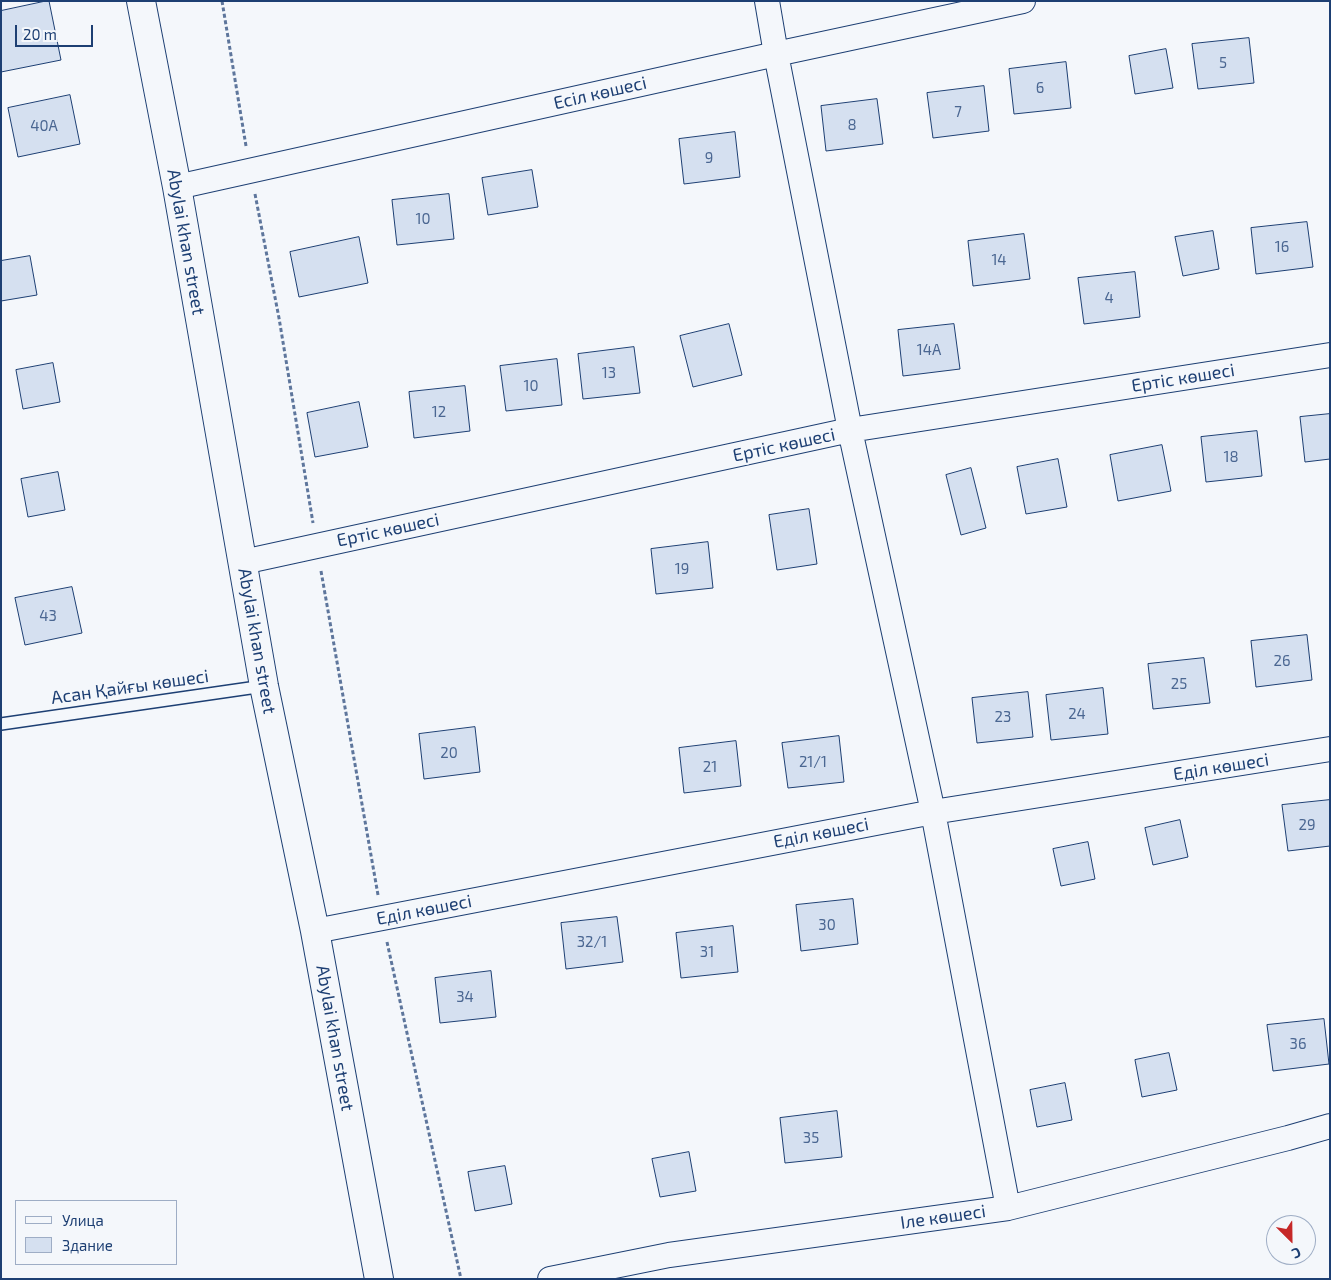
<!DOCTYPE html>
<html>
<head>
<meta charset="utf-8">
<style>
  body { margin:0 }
  #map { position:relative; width:1331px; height:1280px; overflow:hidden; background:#f4f7fb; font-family:"Exo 2",sans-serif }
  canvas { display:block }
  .frame { position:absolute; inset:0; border:2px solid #1d3f73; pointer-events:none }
  .legend { position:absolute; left:15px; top:1200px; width:162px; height:65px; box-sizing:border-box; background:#f4f7fb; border:1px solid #9eadc5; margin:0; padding:6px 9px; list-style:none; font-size:15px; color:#1d3f73 }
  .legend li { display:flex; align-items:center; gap:10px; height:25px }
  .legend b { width:25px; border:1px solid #9eadc5 }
  .north { position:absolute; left:1266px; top:1215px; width:50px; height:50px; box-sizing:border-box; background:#f4f7fb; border:1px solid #9eadc5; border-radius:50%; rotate:157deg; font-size:14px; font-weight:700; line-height:20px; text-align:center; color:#1d3f73 }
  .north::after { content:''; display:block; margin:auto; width:18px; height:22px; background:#c62828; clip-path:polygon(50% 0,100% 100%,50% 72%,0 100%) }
  .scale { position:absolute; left:15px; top:25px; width:78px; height:22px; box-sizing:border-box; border:2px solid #1d3f73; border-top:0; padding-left:6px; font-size:15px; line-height:18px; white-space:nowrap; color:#1d3f73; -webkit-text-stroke:4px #f4f7fb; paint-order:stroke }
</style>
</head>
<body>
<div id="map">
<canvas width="1331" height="1280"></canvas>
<div class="frame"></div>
<ul class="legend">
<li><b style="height:6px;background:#f4f7fb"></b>Улица</li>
<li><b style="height:14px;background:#d5e0f0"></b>Здание</li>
</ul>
<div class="north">С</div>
<div class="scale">20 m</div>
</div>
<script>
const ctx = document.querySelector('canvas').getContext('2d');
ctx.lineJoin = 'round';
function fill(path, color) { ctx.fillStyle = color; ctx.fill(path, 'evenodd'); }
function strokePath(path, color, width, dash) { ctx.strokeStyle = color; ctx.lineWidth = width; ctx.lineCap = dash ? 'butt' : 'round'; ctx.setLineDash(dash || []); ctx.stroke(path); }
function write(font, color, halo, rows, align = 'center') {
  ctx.font = font + ' "Exo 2",sans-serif'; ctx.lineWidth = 4; ctx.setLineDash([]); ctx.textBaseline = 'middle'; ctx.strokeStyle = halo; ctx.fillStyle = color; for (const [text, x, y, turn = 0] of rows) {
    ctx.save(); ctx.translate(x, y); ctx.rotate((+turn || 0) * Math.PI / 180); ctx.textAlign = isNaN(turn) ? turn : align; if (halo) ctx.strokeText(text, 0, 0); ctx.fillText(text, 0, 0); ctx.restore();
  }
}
const building = new Path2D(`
  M46,1H49L61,60L1,72V11Z
  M1249,38L1254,83L1198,89L1192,44Z
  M1166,49L1173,88L1135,94L1129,56Z
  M1066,62L1071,108L1014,114L1009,69Z
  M984,86L989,131L933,138L927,93Z
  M70,95L80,144L18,157L8,108Z
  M877,99L883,144L826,151L821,106Z
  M735,132L740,177L684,184L679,139Z
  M532,170L538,207L488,215L482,178Z
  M449,194L454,239L397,245L392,200Z
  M1307,222L1313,267L1256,274L1251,228Z
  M1213,231L1219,269L1183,276L1175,237Z
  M1024,234L1030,279L973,286L968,241Z
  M359,237L368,283L299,297L290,252Z
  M30,256L37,295L1,301V261Z
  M1135,272L1140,317L1084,324L1078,278Z
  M729,324L742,375L693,387L680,336Z
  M954,324L960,369L903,376L898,330Z
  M634,347L640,393L583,399L578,354Z
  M557,359L562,405L506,411L500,366Z
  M53,363L60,402L23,409L16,370Z
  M465,386L470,431L414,438L409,392Z
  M359,402L368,447L315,457L307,413Z
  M1330,414V459L1305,462L1300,417Z
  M1257,431L1262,476L1206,482L1201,437Z
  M1162,445L1171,491L1118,501L1110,455Z
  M1058,459L1067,507L1026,514L1017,467Z
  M971,468L986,528L961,535L946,475Z
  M58,472L65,510L28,517L21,479Z
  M809,509L817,564L777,570L769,515Z
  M708,542L713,588L656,594L651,549Z
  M72,587L82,633L25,645L15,598Z
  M1307,635L1312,680L1256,687L1251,641Z
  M1204,658L1210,703L1153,709L1148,664Z
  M1103,688L1108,734L1051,740L1046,695Z
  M1028,692L1033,737L977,743L972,698Z
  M475,727L480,772L424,779L419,734Z
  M839,736L844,782L788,788L782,743Z
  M736,741L741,786L684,793L679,748Z
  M1330,800V846L1288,851L1282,805Z
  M1180,820L1188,857L1153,865L1145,828Z
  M1088,842L1095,879L1061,886L1053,849Z
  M853,899L858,944L801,951L796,905Z
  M617,917L623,962L566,969L561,923Z
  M733,926L738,972L681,978L676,933Z
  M491,971L496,1017L440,1023L435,978Z
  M1324,1019L1329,1064L1273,1071L1267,1025Z
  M1169,1053L1177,1090L1142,1097L1135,1060Z
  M1065,1083L1072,1120L1037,1127L1030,1090Z
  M837,1111L842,1157L785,1163L780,1118Z
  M689,1152L696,1191L660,1197L652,1159Z
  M505,1166L512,1204L475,1211L468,1172Z`);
const path = new Path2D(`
  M222,1L246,146
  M255,194L279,318L313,523
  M321,571L378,895
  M387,942L461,1279`);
const lane = new Path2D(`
  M1,724L264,686`);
const street = new Path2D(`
  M767,1L776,54L850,430L933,812L1008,1208
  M177,187L776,54L1023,1
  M243,562L850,430L1330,355
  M315,931L933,812L1330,749
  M550,1279L669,1255L1008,1208L1288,1138L1330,1126`);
const secondary = new Path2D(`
  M141,1L177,187L264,686L315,931L379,1279`);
const numberNames = [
  ["5",1223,63],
  ["6",1040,88],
  ["7",958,112],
  ["8",852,125],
  ["40А",44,126],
  ["9",709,158],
  ["10",423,219],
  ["16",1282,247],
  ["14",999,260],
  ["4",1109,298],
  ["14А",929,350],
  ["13",609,373],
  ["10",531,386],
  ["12",439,412],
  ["18",1231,457],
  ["19",682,569],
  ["43",48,616],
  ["26",1282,661],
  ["25",1179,684],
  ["24",1077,714],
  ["23",1003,717],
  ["20",449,753],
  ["21/1",813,762],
  ["21",710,767],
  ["29",1307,825],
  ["30",827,925],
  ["32/1",592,942],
  ["31",707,952],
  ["34",465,997],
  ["36",1298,1044],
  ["35",811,1138]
];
const streetNames = [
  ["Есіл көшесі",600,93,-13],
  ["Abylai khan street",186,242,80],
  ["Ертіс көшесі",1183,378,-9],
  ["Ертіс көшесі",784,445,-12],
  ["Ертіс көшесі",388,530,-12],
  ["Abylai khan street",257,641,80],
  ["Асан Қайғы көшесі",130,687,-8],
  ["Еділ көшесі",1221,767,-9],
  ["Еділ көшесі",821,833,-11],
  ["Еділ көшесі",424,910,-11],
  ["Abylai khan street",335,1038,80],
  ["Іле көшесі",943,1217,-8]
];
fill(building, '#d5e0f0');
strokePath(building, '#1d3f73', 1);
strokePath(lane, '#1d3f73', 14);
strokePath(street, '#1d3f73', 26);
strokePath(secondary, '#1d3f73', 30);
strokePath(path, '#5e769c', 3, [4, 2.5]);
strokePath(lane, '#f4f7fb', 11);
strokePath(street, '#f4f7fb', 24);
strokePath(secondary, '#f4f7fb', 28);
write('15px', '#4b6792', null, numberNames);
write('18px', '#1d3f73', '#f4f7fb', streetNames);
</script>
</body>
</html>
